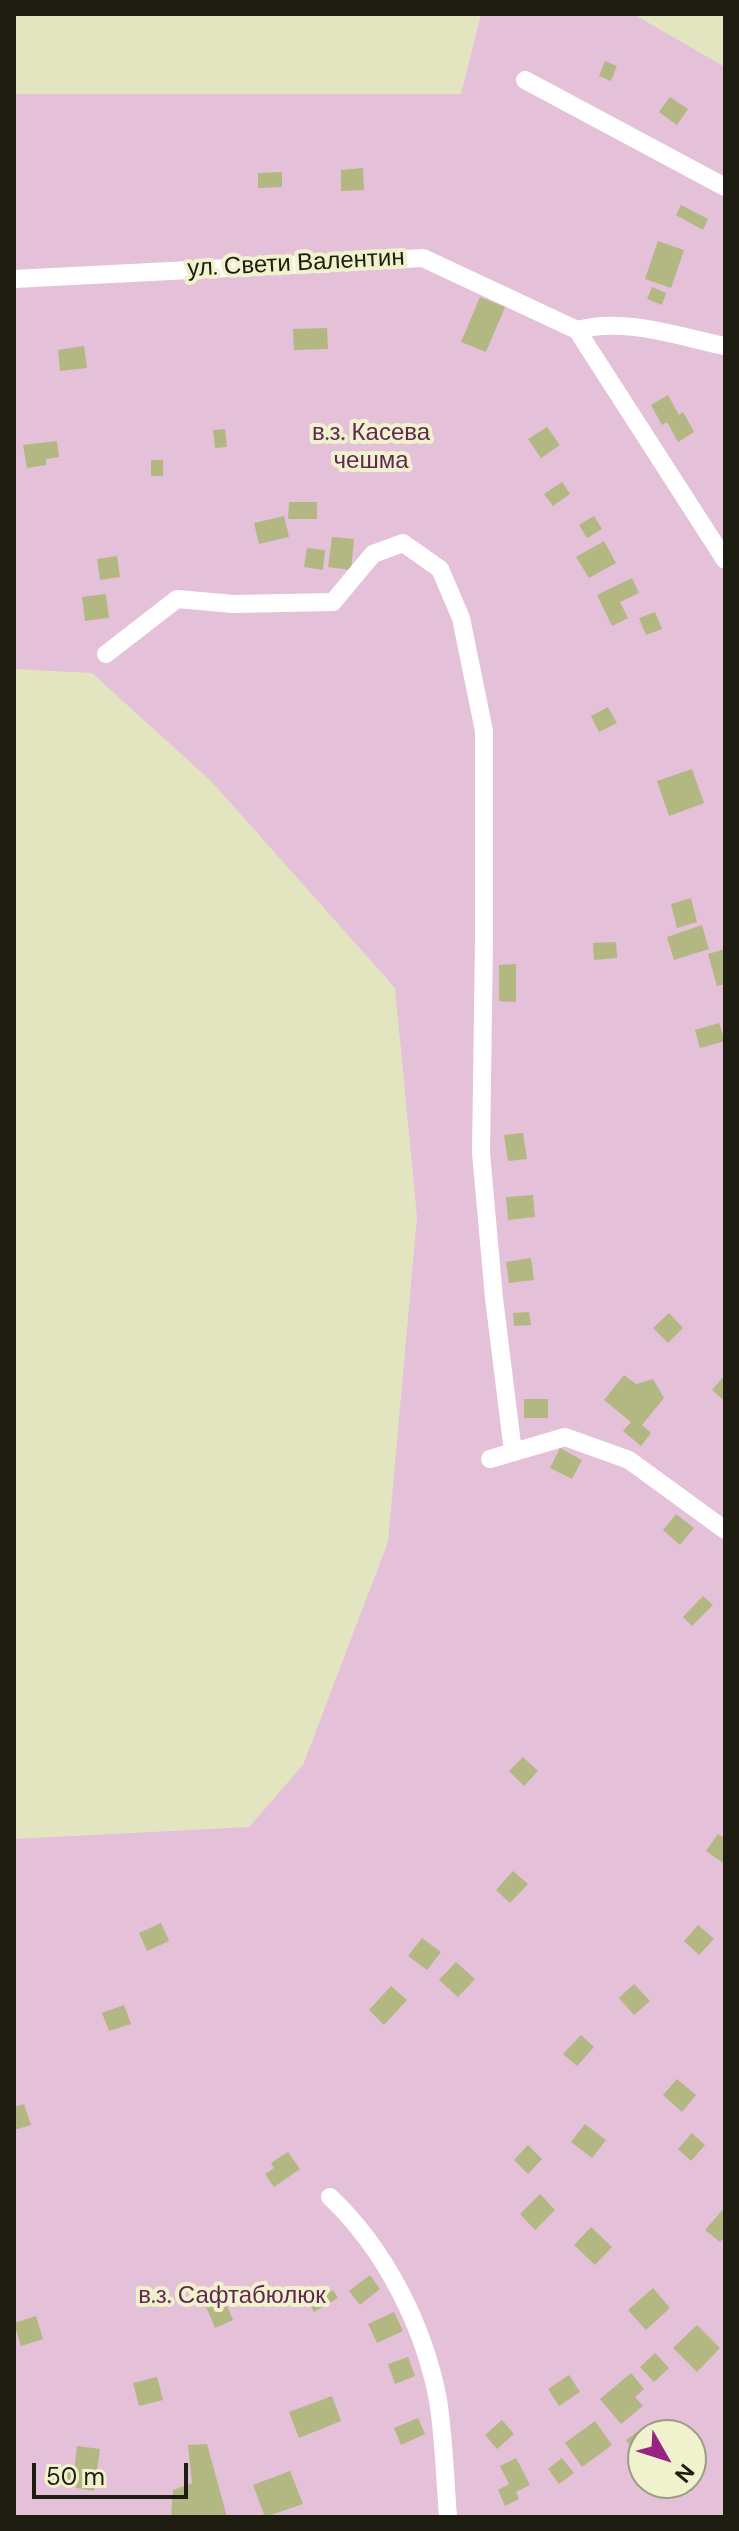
<!DOCTYPE html>
<html>
<head>
<meta charset="utf-8">
<style>
  body { margin:0 }
  #map { position:relative; width:739px; height:2531px; overflow:hidden; background:#e2e5c0; font-family:"DM Sans",sans-serif }
  canvas { display:block }
  .frame { position:absolute; inset:0; border:16px solid #1d1e11; pointer-events:none }
  .north { position:absolute; left:627px; top:2419px; width:80px; height:80px; box-sizing:border-box; background:#eff2cd; border:2px solid #9b9d82; border-radius:50%; rotate:129deg; font-size:22px; font-weight:700; line-height:32px; text-align:center; color:#1d1e11 }
  .north::after { content:''; display:block; margin:auto; width:28px; height:36px; background:#982481; clip-path:polygon(50% 0,100% 100%,50% 72%,0 100%) }
  .scale { position:absolute; left:32px; top:2463px; width:156px; height:36px; box-sizing:border-box; border:4px solid #1d1e11; border-top:0; padding-left:10px; font-size:24px; line-height:28px; white-space:nowrap; color:#1d1e11; -webkit-text-stroke:6px #eff2cd; paint-order:stroke }
</style>
</head>
<body>
<div id="map">
<canvas width="739" height="2531"></canvas>
<div class="frame"></div>
<div class="north">N</div>
<div class="scale">50 m</div>
</div>
<script>
const ctx = document.querySelector('canvas').getContext('2d');
ctx.lineJoin = 'round';
function fill(path, color) { ctx.fillStyle = color; ctx.fill(path, 'evenodd'); }
function strokePath(path, color, width, dash) { ctx.strokeStyle = color; ctx.lineWidth = width; ctx.lineCap = dash ? 'butt' : 'round'; ctx.setLineDash(dash || []); ctx.stroke(path); }
function write(font, color, halo, rows, align = 'center') {
  ctx.font = font + ' "DM Sans",sans-serif'; ctx.lineWidth = 8; ctx.setLineDash([]); ctx.textBaseline = 'middle'; ctx.strokeStyle = halo; ctx.fillStyle = color; for (const [text, x, y, turn = 0] of rows) {
    ctx.save(); ctx.translate(x, y); ctx.rotate((+turn || 0) * Math.PI / 180); ctx.textAlign = isNaN(turn) ? turn : align; if (halo) ctx.strokeText(text, 0, 0); ctx.fillText(text, 0, 0); ctx.restore();
  }
}
const green = new Path2D(`
  M481,14H633L725,67V2517H14V1839L249,1827L303,1765L388,1542L417,1217L395,988L211,781L92,673L14,669V94H461ZM643,2435H691V2483H643Z`);
const building = new Path2D(`
  M605,61L617,66L611,81L599,76Z
  M670,97L688,109L677,125L659,112Z
  M363,168L364,190L341,191V170Z
  M282,172V187L258,188V173Z
  M681,205L708,219L703,230L676,215Z
  M658,241L684,250L671,288L645,279Z
  M652,287L666,293L662,305L647,299Z
  M480,297L505,307L486,352L461,342Z
  M327,328L328,349L294,350L293,329Z
  M84,346L87,368L60,371L58,350Z
  M668,395L679,415L683,412L694,432L678,442L667,422L662,425L651,405Z
  M547,427L560,445L541,458L528,439Z
  M225,429L227,447L215,448L213,430Z
  M57,441L59,457L46,459V465L27,468L23,445Z
  M151,460H163V476H151Z
  M562,482L570,494L553,506L544,494Z
  M289,502H317V519H288Z
  M284,516L289,537L259,544L254,523Z
  M594,516L602,529L587,538L579,525Z
  M332,537L354,539L351,570L328,567Z
  M604,541L616,563L589,578L576,557Z
  M307,548L325,550L323,570L304,567Z
  M117,556L120,577L100,580L97,559Z
  M632,578L639,593L620,602L628,618L612,626L597,595Z
  M106,594L109,618L85,621L82,597Z
  M655,612L662,629L646,635L639,618Z
  M608,707L617,723L599,732L591,716Z
  M692,769L704,803L669,816L657,781Z
  M691,898L697,922L677,928L671,904Z
  M702,925L709,949L674,960L667,937Z
  M616,942L617,958L594,960L593,943Z
  M725,949V984L717,986L708,954Z
  M516,964V1002L499,1001V965Z
  M719,1023L725,1041L700,1048L695,1030Z
  M523,1133L527,1159L508,1161L504,1135Z
  M533,1195L535,1217L508,1220L506,1197Z
  M531,1258L534,1280L509,1283L506,1262Z
  M529,1312L531,1325L514,1326L513,1313Z
  M669,1313L683,1328L668,1343L653,1328Z
  M624,1375L636,1384L653,1379L664,1398L642,1425L651,1433L641,1446L623,1431L631,1422L604,1400Z
  M725,1375V1401L712,1390Z
  M524,1399H548V1418H524Z
  M560,1448L582,1460L572,1479L550,1468Z
  M676,1514L694,1528L680,1545L663,1530Z
  M703,1596L713,1605L692,1626L683,1617Z
  M523,1757L538,1771L524,1786L509,1771Z
  M718,1834L725,1839V1864L706,1851Z
  M513,1871L528,1884L510,1903L496,1890Z
  M161,1923L169,1941L147,1951L139,1933Z
  M698,1925L714,1939L699,1955L684,1941Z
  M422,1938L441,1952L427,1970L408,1956Z
  M456,1962L475,1979L458,1997L439,1980Z
  M634,1984L650,2001L634,2015L619,1998Z
  M391,1986L407,2000L384,2025L369,2010Z
  M124,2005L131,2024L109,2031L102,2013Z
  M581,2035L594,2047L577,2066L563,2054Z
  M677,2079L696,2095L682,2112L663,2095Z
  M24,2104L31,2125L14,2130V2107Z
  M585,2124L606,2140L592,2158L571,2142Z
  M692,2133L705,2145L691,2161L678,2149Z
  M528,2145L542,2159L528,2174L514,2160Z
  M288,2152L300,2169L274,2187L265,2174L274,2168L271,2163Z
  M540,2194L555,2210L535,2230L520,2214Z
  M725,2207V2236L720,2242L705,2230Z
  M591,2227L612,2247L595,2265L574,2245Z
  M370,2275L380,2289L360,2305L349,2291Z
  M653,2288L670,2308L646,2330L628,2310Z
  M333,2290L338,2298L314,2312L309,2303Z
  M222,2294L233,2320L215,2328L204,2302Z
  M394,2312L403,2331L377,2343L368,2324Z
  M36,2316L43,2339L21,2346L14,2323Z
  M697,2325L720,2348L697,2372L673,2348Z
  M655,2353L669,2368L654,2382L640,2367Z
  M408,2357L415,2376L395,2384L388,2364Z
  M631,2373L644,2389L635,2397L643,2406L621,2424L600,2399Z
  M569,2375L580,2392L559,2406L548,2389Z
  M157,2377L163,2400L139,2406L133,2383Z
  M332,2396L341,2421L299,2438L289,2412Z
  M418,2418L425,2434L401,2445L394,2428Z
  M502,2420L514,2434L497,2449L485,2435Z
  M595,2421L612,2445L582,2467L565,2443Z
  M645,2426L652,2435H643V2456L639,2459L626,2440Z
  M207,2444L227,2517H171L173,2490L192,2483L188,2445Z
  M77,2446L100,2449L94,2491L76,2488L77,2482L64,2481L66,2470L74,2471Z
  M516,2458L530,2485L516,2492L519,2499L505,2506L498,2490L509,2484L500,2466Z
  M562,2458L574,2473L559,2484L548,2469Z
  M290,2471L303,2504L265,2517L253,2485Z`);
const street = new Path2D(`
  M525,80L725,187
  M14,279L423,258L577,330L725,560
  M577,330C624,317 677,336 725,346
  M106,654L177,599L234,604L333,602L373,554L403,543L440,569L461,618L484,731V939L481,1153L494,1298L513,1452
  M490,1459L565,1437L629,1460L725,1530
  M330,2197C385,2249 424,2326 438,2400C444,2438 445,2479 448,2517`);
const streetNames = [
  ["ул. Свети Валентин",296,264,-3]
];
const parkNames = [
  ["в.з. Касева",371,434],
  ["чешма",371,462],
  ["в.з. Сафтабюлюк",232,2297]
];
fill(green, '#e4c0d9');
fill(building, '#b3b782');
strokePath(street, '#fff', 18);
write('24px', '#1d1e11', '#eff2cd', streetNames);
write('24px', '#622854', '#eff2cd', parkNames);
</script>
</body>
</html>
